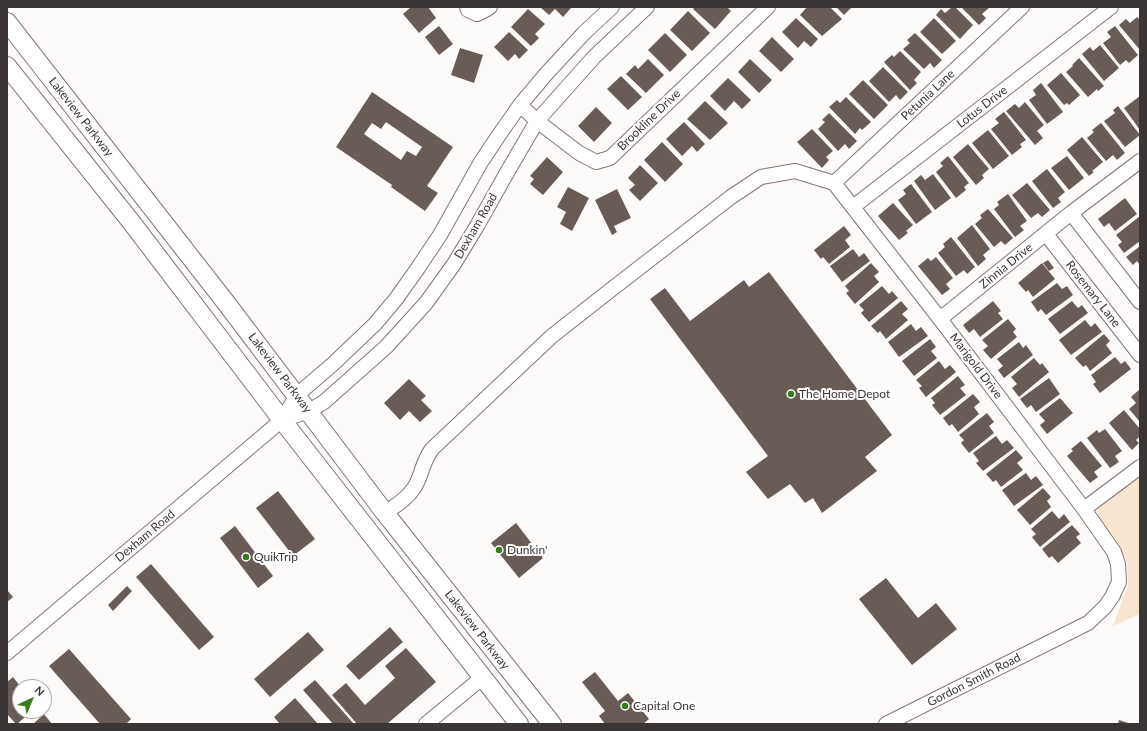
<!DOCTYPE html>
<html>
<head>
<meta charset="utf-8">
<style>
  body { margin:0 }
  #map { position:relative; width:1147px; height:731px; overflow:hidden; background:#fdfafa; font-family:Lato,sans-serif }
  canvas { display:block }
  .frame { position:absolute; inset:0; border:8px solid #3c3535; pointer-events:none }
  .north { position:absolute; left:12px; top:679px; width:40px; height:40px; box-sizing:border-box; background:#fff; border:1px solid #b1aeae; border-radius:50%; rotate:44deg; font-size:11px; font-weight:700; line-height:16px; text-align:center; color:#3c3535 }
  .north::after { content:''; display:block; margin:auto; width:14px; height:18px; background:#397c1d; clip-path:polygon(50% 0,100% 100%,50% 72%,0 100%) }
</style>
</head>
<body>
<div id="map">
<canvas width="1147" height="731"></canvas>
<div class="frame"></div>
<div class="north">N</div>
</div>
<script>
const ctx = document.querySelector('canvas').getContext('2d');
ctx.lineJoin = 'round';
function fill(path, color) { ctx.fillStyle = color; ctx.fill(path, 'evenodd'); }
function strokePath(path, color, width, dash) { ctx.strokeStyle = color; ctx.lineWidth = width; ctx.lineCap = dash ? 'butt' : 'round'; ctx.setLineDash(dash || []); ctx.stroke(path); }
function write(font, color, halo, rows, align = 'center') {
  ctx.font = font + ' Lato,sans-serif'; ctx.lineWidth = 4; ctx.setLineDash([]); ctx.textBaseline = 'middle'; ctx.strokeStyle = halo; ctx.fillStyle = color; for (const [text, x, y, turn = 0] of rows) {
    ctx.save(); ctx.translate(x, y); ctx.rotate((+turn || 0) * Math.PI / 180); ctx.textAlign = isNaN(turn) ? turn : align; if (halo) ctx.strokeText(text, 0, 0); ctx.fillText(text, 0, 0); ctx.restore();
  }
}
const green = new Path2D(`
  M1140,476V614L1113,626L1128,585L1127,562L1114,538L1099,518L1097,514L1098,509Z`);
const building = new Path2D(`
  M411,7H428L436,18L419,33L403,14Z
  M540,7H570L571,8L563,17L555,9L549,15Z
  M695,7H727L731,11L715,29L693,9Z
  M807,7H830L842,19L822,36L800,15Z
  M836,7H852L844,15Z
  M952,7H955L973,25L960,39L936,15L941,9L945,13Z
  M961,7H990L982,14L986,18L979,25Z
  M528,9L545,24L535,34L539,38L531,46L511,27Z
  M688,11L710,33L692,51L670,30Z
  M1137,17L1140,20V50L1119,25L1126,19L1130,23Z
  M796,18L818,39L811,47L804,41L798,48L782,32Z
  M934,18L956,41L942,54L920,32Z
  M439,26L453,44L439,55L425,37Z
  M1115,26L1138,55L1129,63L1126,60L1120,65L1103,43L1111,37L1107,32Z
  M509,32L528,50L519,59L515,54L508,61L494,47Z
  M665,33L687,55L670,72L648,50Z
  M915,33L942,60L934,68L930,63L924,69L903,49L910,43L907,40Z
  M772,37L794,59L781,72L759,51Z
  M1100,45L1119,68L1104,81L1082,54L1090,47L1093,51Z
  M460,48L483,55L474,83L451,75Z
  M900,51L921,72L914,80L917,83L910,90L884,62L892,55L894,57Z
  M1079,58L1104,86L1098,91L1097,89L1088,97L1066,72L1073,66L1072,65Z
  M648,59L664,75L646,93L626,74L635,65L638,69Z
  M750,59L772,80L759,93L738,72Z
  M883,67L908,92L900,100L896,95L889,102L869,81Z
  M1061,73L1080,95L1069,105L1067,103L1064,105L1047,85Z
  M621,76L642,97L628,110L607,89Z
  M728,78L751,100L742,109L734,101L725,111L710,96Z
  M863,80L888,105L874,119L849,94Z
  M1041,83L1063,112L1047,124L1029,100L1036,95L1033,90Z
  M372,92L453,147L427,186L438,193L425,211L391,187L392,185L336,147ZM386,122L422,147L416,156L407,151L401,160L364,134L372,123L381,129Z
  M1140,96V130L1124,108Z
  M846,97L871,122L862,130L860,128L855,134L829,107L837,100L840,103Z
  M705,101L728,123L710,140L687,119Z
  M1025,102L1044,125L1037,131L1043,138L1035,145L1006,111L1015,104L1019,108Z
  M1118,106L1140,135L1125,147L1104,121L1115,113L1113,110Z
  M596,107L612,123L594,142L578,126Z
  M1004,112L1026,140L1020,144L1022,147L1012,155L991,129L999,123L995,119Z
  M829,113L857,141L849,149L845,144L838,151L818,129L825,122L822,120Z
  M684,122L705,144L697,152L692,146L682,156L666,139Z
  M1101,123L1125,153L1117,160L1113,155L1106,161L1087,138L1094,132L1092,130Z
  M812,129L833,151L826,157L829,160L822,168L797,142Z
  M988,130L1009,156L993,169L972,143Z
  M1082,137L1103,162L1092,171L1094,172L1089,176L1067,150Z
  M662,142L683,164L665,182L644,160Z
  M968,144L989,169L982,175L984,178L976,185L953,157Z
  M948,156L969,183L964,187L966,190L956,198L936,172L943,166L940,163Z
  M1067,156L1084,178L1069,190L1051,168Z
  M547,157L563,172L543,195L530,184L534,179L530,176Z
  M640,165L658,183L640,201L629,190L635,185L628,178Z
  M1047,169L1065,192L1058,198L1061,202L1053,208L1032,181Z
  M933,174L951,198L935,210L914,181L921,175L925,180Z
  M1027,183L1050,210L1042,217L1038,213L1031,218L1012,195Z
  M911,184L932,212L916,224L898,200L906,194L903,190Z
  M568,187L589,198L572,231L560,224L566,212L557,207Z
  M617,189L631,218L614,226L617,232L612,235L595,200Z
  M1008,194L1027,221L1020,226L1024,230L1015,237L994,209L999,205L997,202Z
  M1125,198L1137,214L1115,231L1109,223L1104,227L1098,219Z
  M893,203L913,225L906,231L908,233L899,240L878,216Z
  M988,209L1013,238L1005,245L1001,241L994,247L975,224L982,218L980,215Z
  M1140,216V241L1124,253L1118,245L1122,242L1116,235Z
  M972,225L990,249L983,255L986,259L978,266L957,238Z
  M844,226L851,235L845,240L850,247L829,264L823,257L821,259L814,250Z
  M951,237L975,267L967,274L964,270L956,276L938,253L945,247L943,244Z
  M1140,246V265L1137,261L1133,265L1126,257Z
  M853,249L859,257L864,253L870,261L842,282L830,266Z
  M936,257L953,278L946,284L950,289L942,295L918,266L928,258L931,261Z
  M1048,260L1054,268L1049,271L1043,263Z
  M871,263L879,272L874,276L879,282L855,304L846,293L849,291L845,286Z
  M1042,263L1055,279L1033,297L1028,290L1026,292L1018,283Z
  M769,272L892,435L865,457L877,471L822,513L813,498L805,503L790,484L768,499L746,472L768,456L650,299L665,288L690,321L744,280L749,287Z
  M1057,283L1062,289L1067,286L1073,295L1046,315L1041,309L1038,312L1031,302Z
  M882,286L889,294L892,291L898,298L869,322L861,313L864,310L859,305Z
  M901,301L908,309L902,314L908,320L886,339L880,331L878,333L871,326Z
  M993,301L1001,311L998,313L1003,319L980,337L974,329L969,333L963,325Z
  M1072,301L1078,308L1082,305L1088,313L1060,334L1048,319Z
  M1008,319L1016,329L1013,332L1017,337L991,359L983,350L988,346L982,340Z
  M1085,320L1091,327L1095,323L1102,332L1071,355L1059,340Z
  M911,324L916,331L921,327L928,336L899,357L888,342Z
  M1104,334L1110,341L1106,345L1112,353L1090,371L1086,365L1083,367L1075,358Z
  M930,339L936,347L931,351L937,358L914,376L902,361Z
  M1019,342L1023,348L1026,345L1033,355L1004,378L998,370L1003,366L997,359Z
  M1115,357L1121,364L1125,361L1131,369L1100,393L1093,384L1096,382L1091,375Z
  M1034,358L1040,365L1042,363L1049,372L1019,397L1012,388L1017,384L1011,377Z
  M939,361L945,369L950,365L956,372L926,397L919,388L922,386L916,380Z
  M958,376L965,385L960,388L966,395L940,415L932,405L935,403L931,398Z
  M1049,378L1060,394L1036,412L1031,405L1027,408L1020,399Z
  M409,379L426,396L421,400L432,411L420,422L409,411L400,420L384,403Z
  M1140,389V422L1129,409L1136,403L1131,397Z
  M973,394L980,402L974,407L979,414L958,432L952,424L949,426L943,418Z
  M1060,398L1073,413L1047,434L1040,425L1045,421L1039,414Z
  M1124,410L1140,429V436L1136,440L1139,443L1132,450L1109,423Z
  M987,413L994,422L989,426L994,433L969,453L961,443L964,440L959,435Z
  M1105,429L1122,451L1115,456L1119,462L1110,468L1087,438L1097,430L1099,433Z
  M996,436L1002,444L1007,440L1014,448L983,471L976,463L979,461L973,453Z
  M1081,441L1102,466L1094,472L1098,477L1090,483L1067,456L1073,451L1071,449Z
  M1016,450L1023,458L1017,463L1023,470L1001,487L996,480L993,482L986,474Z
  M1026,473L1031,480L1036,476L1043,485L1014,506L1002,490Z
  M1043,488L1051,497L1047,501L1051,507L1030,525L1017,510Z
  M278,491L315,539L293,556L256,508Z
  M1052,511L1059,519L1064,514L1070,522L1040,547L1032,537L1036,534L1031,529Z
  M516,523L543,558L519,578L491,543Z
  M1072,525L1080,534L1076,537L1081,543L1058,563L1052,556L1049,558L1042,549Z
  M235,526L273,576L258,588L220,538Z
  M151,564L214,637L199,650L136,577Z
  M886,578L918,618L936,603L957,629L912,665L859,599Z
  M127,586L132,591L113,611L108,605Z
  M7,590L13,597L7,602Z
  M390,627L403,642L359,680L346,666Z
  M308,632L324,650L270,697L254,679Z
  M406,648L436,682L387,724H357L332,695L346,683L365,705L395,678L385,666Z
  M69,649L131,719L126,724H100L49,666Z
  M595,672L618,701L628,693L649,719L643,724H605L599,716L605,711L582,682Z
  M13,677L21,687H20V711H32L17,724H16L7,714V682Z
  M315,680L354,724H333L303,690Z
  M295,698L318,724H280L274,717Z
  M44,714L52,724H33Z
  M1119,720L1131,724H1118Z`);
const minor = new Path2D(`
  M467,7L468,10L477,14L487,9L490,7
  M520,105L537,121L579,153L596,162L610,158L768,7
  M834,183L1022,7
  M853,207L1111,7
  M1071,213L1140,161
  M1046,234L1140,355
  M940,319L1071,213L1140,302
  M282,420L309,411L324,402L386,347L426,303L454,264L477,226L505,176L537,121L594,57L647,7
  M1084,509L1140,467
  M385,513C395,506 407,499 414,488C422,476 422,462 432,449L552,336L617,285L731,197L761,177L795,171L834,183L940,319L1084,509L1114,552L1118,564L1119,582L1112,597L1105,607L1088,623L886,724
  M7,653L282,420L297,395L333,364L375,324L396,299L418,268L440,235L481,162L499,135L520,105L547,73L584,33L612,7
  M426,724L483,677`);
const major = new Path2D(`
  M7,22L227,304L385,513L552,724
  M7,66L132,223L282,420L519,724`);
const markers = [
  [791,394,4,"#397c1d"],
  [499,550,4,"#397c1d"],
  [246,557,4,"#397c1d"],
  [625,706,4,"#397c1d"]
];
const streetNames = [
  ["Petunia Lane",928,95,-43],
  ["Lotus Drive",982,107,-38],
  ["Lakeview Parkway",81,117,52],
  ["Brookline Drive",649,120,-44],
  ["Dexham Road",476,226,-60],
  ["Zinnia Drive",1006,266,-39],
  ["Rosemary Lane",1093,294,52],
  ["Marigold Drive",976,366,53],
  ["Lakeview Parkway",280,373,53],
  ["Dexham Road",145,536,-40],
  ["Lakeview Parkway",477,630,52],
  ["Gordon Smith Road",974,680,-27]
];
const poiNames = [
  ["The Home Depot",799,394],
  ["Dunkin'",507,550],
  ["QuikTrip",254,557],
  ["Capital One",633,706]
];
fill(green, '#f8e5d1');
fill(building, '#695c57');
strokePath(minor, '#857676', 16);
strokePath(major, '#857676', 20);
strokePath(minor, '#fff', 14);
strokePath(major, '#fff', 18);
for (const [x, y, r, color] of markers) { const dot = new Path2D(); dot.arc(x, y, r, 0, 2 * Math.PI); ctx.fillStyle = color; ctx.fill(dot); strokePath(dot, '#fff', 1.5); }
write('12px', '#3c3535', '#fff', streetNames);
write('12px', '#3c3535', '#fff', poiNames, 'left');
</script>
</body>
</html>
